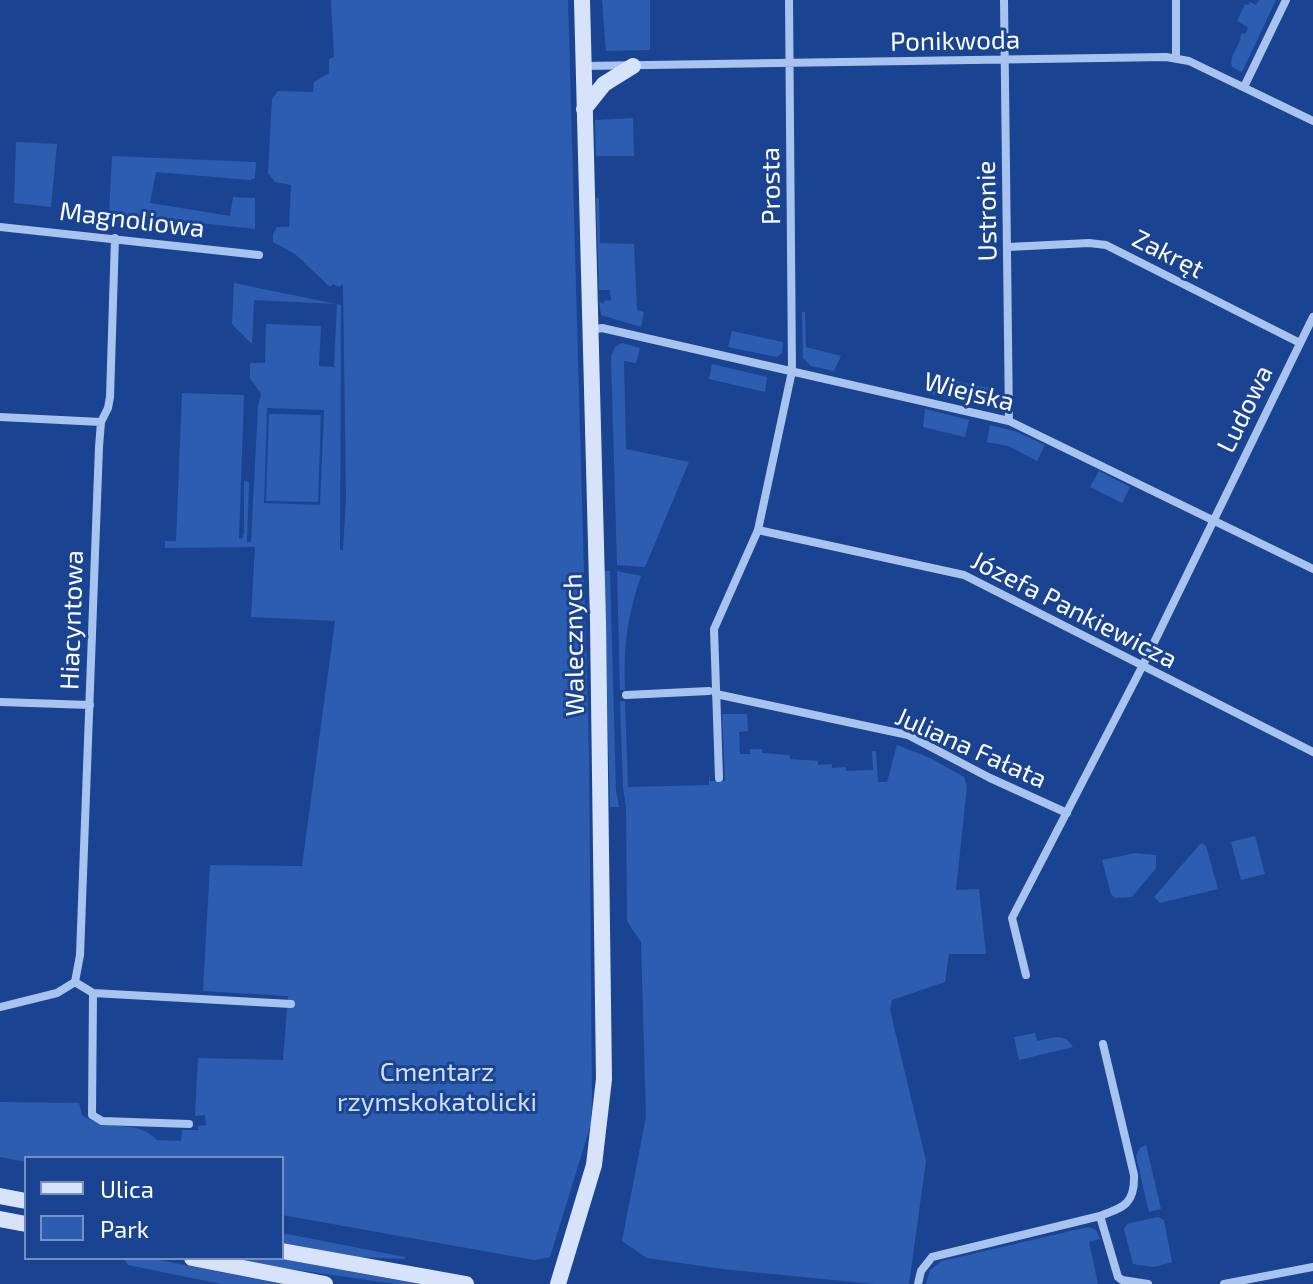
<!DOCTYPE html>
<html>
<head>
<meta charset="utf-8">
<style>
  body { margin:0 }
  #map { position:relative; width:1313px; height:1284px; overflow:hidden; background:#1a4492; font-family:"Exo 2",sans-serif }
  canvas { display:block }
  .legend { position:absolute; left:24px; top:1156px; width:260px; height:104px; box-sizing:border-box; background:#1a4492; border:2px solid #768fbe; margin:0; padding:10px 14px; list-style:none; font-size:24px; color:#fff }
  .legend li { display:flex; align-items:center; gap:16px; height:40px }
  .legend b { width:40px; border:2px solid #768fbe }
</style>
</head>
<body>
<div id="map">
<canvas width="1313" height="1284"></canvas>
<ul class="legend">
<li><b style="height:10px;background:#d7e3fb"></b>Ulica</li>
<li><b style="height:22px;background:#2d5db0"></b>Park</li>
</ul>
</div>
<script>
const ctx = document.querySelector('canvas').getContext('2d');
ctx.lineJoin = 'round';
function fill(path, color) { ctx.fillStyle = color; ctx.fill(path, 'evenodd'); }
function strokePath(path, color, width, dash) { ctx.strokeStyle = color; ctx.lineWidth = width; ctx.lineCap = dash ? 'butt' : 'round'; ctx.setLineDash(dash || []); ctx.stroke(path); }
function write(font, color, halo, rows, align = 'center') {
  ctx.font = font + ' "Exo 2",sans-serif'; ctx.lineWidth = 6; ctx.setLineDash([]); ctx.textBaseline = 'middle'; ctx.strokeStyle = halo; ctx.fillStyle = color; for (const [text, x, y, turn = 0] of rows) {
    ctx.save(); ctx.translate(x, y); ctx.rotate((+turn || 0) * Math.PI / 180); ctx.textAlign = isNaN(turn) ? turn : align; if (halo) ctx.strokeText(text, 0, 0); ctx.fillText(text, 0, 0); ctx.restore();
  }
}
const green = new Path2D(`
  M331,0H568L589,753L592,1098L591,1124L550,1257L534,1260L282,1215V1158H26V1162L0,1157V1102L79,1103L82,1115C109,1134 134,1117 157,1140L181,1141L182,1130H198V1126L206,1125L205,1115L195,1116L198,1058L283,1060L288,996L203,991L210,865L302,866L335,621L251,617L255,547L165,548V541H176L182,393L244,395L239,538L242,539L244,533V481L249,482L247,542H251L258,406L261,394L250,378V363H265L266,324L321,326L319,366L334,367L337,304L254,300L252,344L232,324L234,283L341,305L340,550H343L346,498L343,284L339,287L333,284L330,287L295,254L273,242V234L277,227H289L291,185L275,182L268,173L272,99L278,91L313,92L314,82L329,73V59L334,57ZM267,408L324,410L320,505L264,503Z
  M602,0H650V50L606,51Z
  M1259,0H1276L1242,72L1232,67C1229,54 1240,48 1241,34L1246,33L1248,27L1237,21L1245,4L1248,5L1250,2L1256,5Z
  M633,118L634,156H596L595,120Z
  M16,142L57,144L51,207L14,203Z
  M112,156L256,162L255,178L250,180L156,172L150,203L230,216L233,197L255,198V229L109,213Z
  M596,198H599L600,243L634,244L637,310L644,312L641,327L601,315L599,301L603,304L604,301L611,300L610,290H599Z
  M802,312H805L806,347L841,356L834,371L811,366L803,358Z
  M732,331L783,342L782,353L777,357L728,347Z
  M622,343L640,348L636,363L624,361L626,449L689,462L645,567L617,565L611,357L615,347Z
  M712,364L767,377L765,392L709,379Z
  M935,377L994,389V406L932,394Z
  M925,409L969,420L965,437L923,427Z
  M269,414L321,415L318,502L266,501Z
  M990,425L1017,432L1045,445L1037,461L1008,446L987,442Z
  M1099,471L1130,487L1122,503L1090,487Z
  M604,571H610L616,791L619,807H610Z
  M617,571L641,576C627,615 623,650 625,690H620Z
  M620,701H625L628,787L709,785V773L710,781H725L722,714H747L748,731L739,732L740,754H750V749H762V753L790,755V759L818,761V765L832,764V768L846,767V771L873,770L872,751H876L878,782H887L897,745L930,758L964,777L967,786L956,890L979,889L986,954H949L945,982L892,1000L890,1010L926,1161L909,1284H874L722,1269L647,1258L622,1241L646,1117L641,942L627,921L626,807L623,787Z
  M1255,836L1265,874L1241,880L1231,842Z
  M1201,843L1206,846L1218,889L1160,903L1154,897Z
  M1135,853L1156,855V868L1132,897L1115,898L1111,894L1102,860Z
  M1035,1033L1037,1041C1052,1038 1064,1032 1073,1047L1019,1060L1014,1037Z
  M1146,1145L1161,1209L1149,1212L1136,1156L1140,1148Z
  M1158,1217L1164,1220L1172,1262L1154,1267L1133,1264L1124,1229L1127,1224Z
  M1088,1227L1096,1230L1100,1239L1089,1242L1098,1284H926L930,1270L942,1261Z
  M282,1233L405,1257V1259L358,1257L282,1243Z
  M123,1258H150L280,1284H221L128,1265Z
  M235,1258H277L419,1284H395L284,1268Z`);
const street = new Path2D(`
  M1004,0L1009,421
  M1176,0V58
  M584,66L1166,57L1189,61L1313,121
  M1244,87L1286,0
  M0,227L259,255
  M115,238L110,397L108,408L101,422L99,447L80,955L75,982L93,993L291,1004
  M1008,247L1089,243L1106,245L1300,343
  M590,330L602,328L1009,421L1313,569
  M0,417L101,422
  M758,530L964,575L1313,752
  M716,694L908,735L990,778L1067,813
  M626,695L709,691
  M0,702L90,705
  M719,778L714,629L758,530L792,371L789,0
  M1026,975L1012,918L1143,665L1313,317
  M93,993L92,1115L102,1121L189,1124
  M0,1007L57,993L75,982
  M1100,1216L1118,1277L1122,1280L1148,1284
  M918,1284L921,1271L932,1257L1100,1216C1125,1207 1135,1203 1134,1175L1103,1044
  M1224,1284L1313,1267`);
const secondary = new Path2D(`
  M584,109L604,84L633,66
  M0,1196L26,1201
  M0,1219L26,1224
  M282,1251L466,1284
  M192,1258L325,1284
  M558,1284L594,1165L604,1079L598,622L582,0`);
const streetNames = [
  ["Ponikwoda",955,41,-1],
  ["Prosta",771,186,-91],
  ["Ustronie",987,211,-91],
  ["Magnoliowa",132,220,7],
  ["Zakręt",1168,254,27],
  ["Wiejska",969,392,14],
  ["Ludowa",1245,409,-64],
  ["Józefa Pankiewicza",1074,610,27],
  ["Hiacyntowa",72,620,-88],
  ["Walecznych",574,645,-91],
  ["Juliana Fałata",971,748,24]
];
const parkNames = [
  ["Cmentarz",437,1072],
  ["rzymskokatolicki",437,1102]
];
fill(green, '#2d5db0');
strokePath(street, '#a9c3ef', 8);
strokePath(secondary, '#d7e3fb', 16);
write('26px', '#fff', '#1a4492', streetNames);
write('26px', '#d0e0fb', '#1a4492', parkNames);
</script>
</body>
</html>
